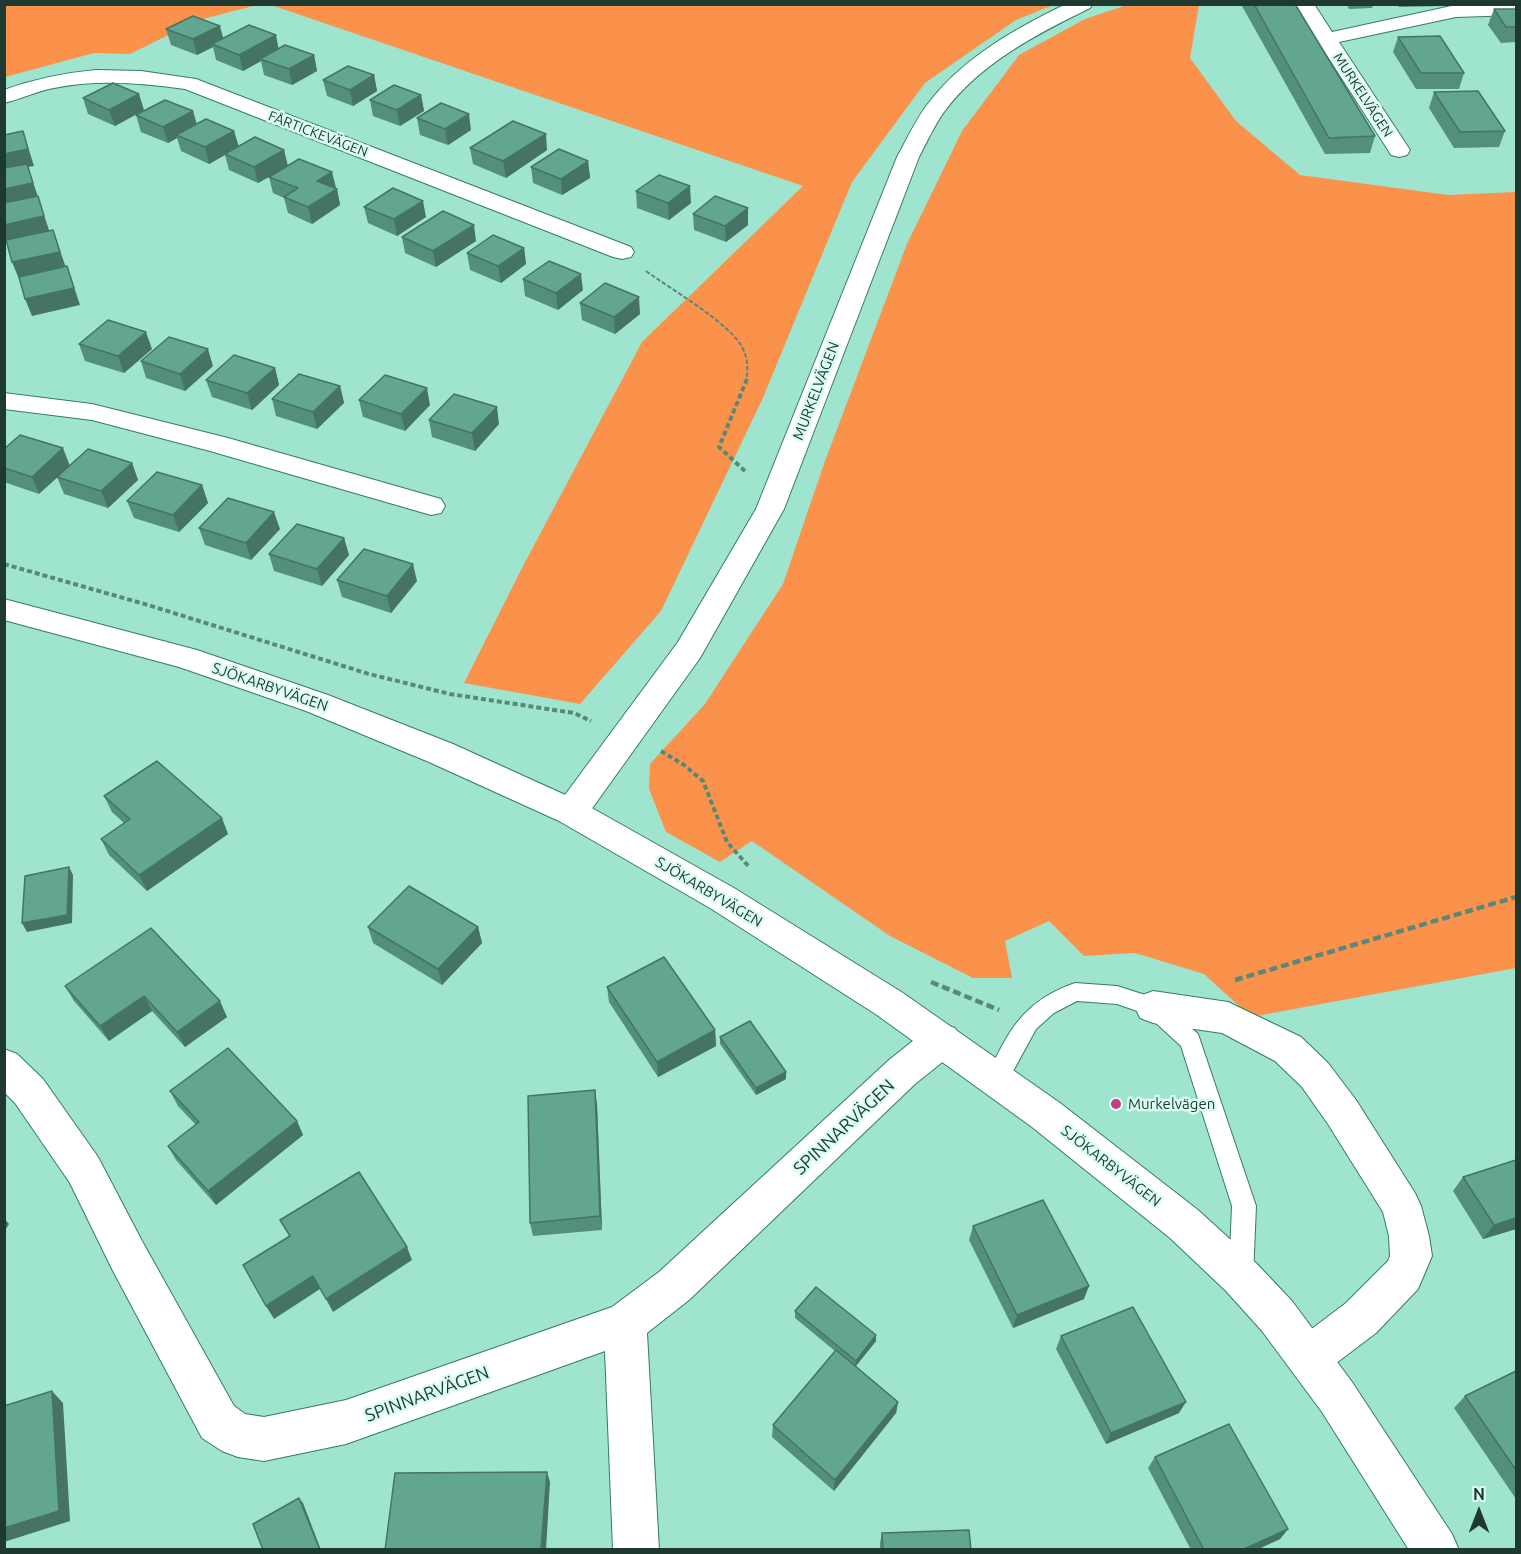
<!DOCTYPE html>
<html>
<head>
<meta charset="utf-8">
<style>
  body { margin:0 }
  #map { position:relative; width:1521px; height:1554px; overflow:hidden; background:#9fe4ce; font-family:Ubuntu,sans-serif }
  canvas { display:block }
  .frame { position:absolute; inset:0; border:6px solid #1d3930; pointer-events:none }
  .north { position:absolute; left:1449px; top:1482px; width:60px; height:60px; -webkit-text-stroke:4px #dbfdf1; paint-order:stroke; rotate:0deg; font-size:16px; font-weight:700; line-height:24px; text-align:center; color:#1d3930 }
  .north::after { content:''; display:block; margin:auto; width:21px; height:27px; background:#1d3930; clip-path:polygon(50% 0,100% 100%,50% 72%,0 100%) }
</style>
</head>
<body>
<div id="map">
<canvas width="1521" height="1554"></canvas>
<div class="frame"></div>
<div class="north">N</div>
</div>
<script>
const ctx = document.querySelector('canvas').getContext('2d');
ctx.lineJoin = 'round';
function fill(path, color) { ctx.fillStyle = color; ctx.fill(path, 'evenodd'); }
function strokePath(path, color, width, dash) { ctx.strokeStyle = color; ctx.lineWidth = width; ctx.lineCap = dash ? 'butt' : 'round'; ctx.setLineDash(dash || []); ctx.stroke(path); }
function write(font, color, halo, rows, align = 'center') {
  ctx.font = font + ' Ubuntu,sans-serif'; ctx.lineWidth = 5; ctx.setLineDash([]); ctx.textBaseline = 'middle'; ctx.strokeStyle = halo; ctx.fillStyle = color; for (const [text, x, y, turn = 0] of rows) {
    ctx.save(); ctx.translate(x, y); ctx.rotate((+turn || 0) * Math.PI / 180); ctx.textAlign = isNaN(turn) ? turn : align; if (halo) ctx.strokeText(text, 0, 0); ctx.fillText(text, 0, 0); ctx.restore();
  }
}
const green = new Path2D(`
  M4,5H257L199,20L130,54L94,53L5,77Z
  M271,5H1053L1016,20L925,83L852,182L762,400L661,611L580,704L464,683L522,568L642,342L803,186Z
  M1127,5H1199L1190,58L1236,121L1300,175L1448,195L1516,192V968L1251,1017L1204,974L1135,953L1084,956L1049,921L1005,941L1012,978H973L890,936L752,841L720,862L666,832L649,789L650,764L705,704L783,584L825,461L907,244L962,131L1019,55L1085,19Z`);
const pathFar2 = new Path2D(`
  M646,271C669,288 733,325 743,349C748,359 748,370 746,381`);
const pathFar1 = new Path2D(`
  M747,379L719,447L747,473
  M4,564L148,605L369,674L450,694L574,713L591,721
  M661,751L684,765L703,781L727,842L750,868`);
const path = new Path2D(`
  M1235,980L1516,897
  M931,982L999,1010`);
const service = new Path2D(`
  M1075,983L1117,986L1161,1000L1198,1034L1256,1206L1253,1276L1250,1284L1241,1288L1232,1284L1229,1276L1232,1206L1181,1046L1146,1014L1117,1004L1077,1001L1054,1013L1036,1029L1005,1086L997,1089L989,1086L986,1079C1008,1031 1023,1001 1075,983Z`);
const minor = new Path2D(`
  M1066,4H1093L1090,8C1037,34 980,63 944,112C934,126 927,142 919,157L784,509L700,658L583,821L571,825L559,821L554,812L559,803L678,642L756,509L897,157C907,139 915,121 927,105C962,58 1015,29 1066,4Z
  M1294,4H1314L1332,32L1456,5L1516,4V15L1456,17L1339,42L1410,150L1407,155L1399,157L1391,155L1388,150Z
  M96,70L141,71L196,79L631,247L634,252L631,257L622,259L613,257L185,89C141,83 97,79 54,88C37,91 21,99 4,103V90C34,79 64,73 96,70Z
  M4,393L92,404L228,438L441,499L445,506L441,513L431,515L210,451L92,420L4,409Z
  M1153,991L1228,1002L1301,1037L1328,1063L1356,1100L1415,1193L1421,1206L1429,1236L1432,1256L1418,1289L1376,1333L1323,1373L1308,1379L1293,1373L1287,1358L1293,1343L1346,1303L1388,1261L1390,1256L1389,1236L1383,1212L1328,1124L1302,1087L1275,1061L1222,1033L1153,1023L1140,1018L1135,1007L1140,996Z
  M942,1024L955,1028L961,1040L955,1052L915,1084L689,1300L647,1333L659,1550H613L605,1351L346,1444L264,1461L238,1457L222,1451L202,1438L112,1269L70,1183L15,1103L4,1092V1049L17,1054L43,1079L98,1157L142,1241L234,1406L245,1414L264,1417L346,1400L612,1307L659,1272L889,1060L929,1028Z`);
const tertiary = new Path2D(`
  M4,599L197,650L328,695L453,744L583,803L734,888L903,993L1060,1103L1198,1210L1256,1263L1292,1301L1352,1382L1452,1534L1459,1550H1409L1322,1412L1262,1331L1226,1291L1170,1238L1032,1127L877,1015L710,908L559,821L429,762L306,711L179,667L4,620Z`);
const wall = new Path2D(`
  M1243,4H1295L1375,136L1370,153L1325,154L1242,6Z
  M1347,4H1373L1372,8L1349,9Z
  M1397,4H1443V6L1399,7Z
  M1494,9H1516V42L1501,43L1488,25Z
  M166,29L223,38L314,55L317,71L292,85L264,75L261,61L243,71L216,60L213,47L197,55L171,45Z
  M1398,37L1464,73L1459,89H1416L1393,52Z
  M374,75L377,91L353,106L327,96L323,80Z
  M1434,92L1505,131L1499,147L1454,148L1429,108Z
  M421,95L424,111L400,126L373,116L370,100Z
  M83,98L144,110L115,126L88,114Z
  M193,111L197,124L234,131L238,147L284,150L287,166L337,189L340,205L312,224L288,213L284,198L273,193L269,177L258,183L229,170L225,155L209,164L181,151L177,138L168,143L141,132L136,115Z
  M417,118L471,130L448,145L420,135Z
  M470,148L547,150L506,178L473,164Z
  M588,161L590,178L562,195L533,183L531,167Z
  M636,191L691,203L669,220L637,208Z
  M364,207L426,217L397,236L368,223Z
  M693,214L748,225L726,242L694,230Z
  M402,237L476,241L436,267L405,253Z
  M524,248L526,264L501,283L470,270L467,253Z
  M523,279L583,290L558,310L525,296Z
  M580,303L640,314L615,334L582,320Z
  M79,344L152,349L124,373L85,361Z
  M141,361L213,366L185,391L146,378Z
  M275,368L279,385L252,410L212,397L206,380Z
  M340,386L344,403L317,429L276,416L272,399Z
  M359,400L430,405L405,431L363,417Z
  M429,420L499,424L475,451L432,437Z
  M20,435L39,494L4,482V449Z
  M132,463L138,480L108,508L64,494L57,477Z
  M202,485L208,503L179,532L134,518L127,501Z
  M199,528L280,529L251,560L205,545Z
  M344,538L349,555L322,586L274,571L269,554Z
  M337,580L417,581L391,613L342,597Z
  M104,796L228,834L147,891L109,855L101,839L124,823L112,812Z
  M368,927H478L482,943L442,985L373,943Z
  M151,928L227,1017L185,1047L152,1011L109,1041L74,1001L65,986Z
  M607,987L715,1030L716,1046L658,1077L609,1002Z
  M720,1037L786,1072V1079L756,1095L720,1044Z
  M170,1091L297,1121L303,1135L216,1205L176,1160L168,1146L196,1125L178,1106Z
  M597,1104L602,1230L533,1236L530,1223Z
  M1516,1160V1229L1483,1239L1453,1191L1463,1177Z
  M973,1226L1084,1299L1013,1328L969,1240Z
  M795,1311L876,1341L856,1366L898,1402L896,1413L834,1491L772,1437L773,1425L835,1351L795,1318Z
  M1061,1336L1179,1413L1106,1444L1056,1349Z
  M1516,1371V1499L1454,1408L1465,1396Z
  M1155,1457L1288,1529L1280,1539L1256,1550H1191L1148,1468Z
  M882,1533L971,1550H880V1543Z`);
const shadedWall = new Path2D(`
  M220,26L224,41L212,44L213,47L197,55L193,39Z
  M276,35L279,51L260,59L261,61L243,71L239,55Z
  M314,55L317,71L292,85L289,69Z
  M374,75L377,91L353,106L350,90Z
  M139,94L144,110L115,126L109,110Z
  M421,95L424,111L400,126L397,110Z
  M193,111L197,127L176,135L177,138L168,143L163,127Z
  M469,114L471,130L448,145L445,129Z
  M23,131L34,166L28,167L50,233L4,243V154Z
  M234,131L239,147L209,164L205,147Z
  M546,134L547,150L506,178L503,161Z
  M284,150L288,166L258,183L254,167Z
  M588,161L590,178L562,195L561,179Z
  M332,172L336,188L317,181Z
  M690,186L691,203L669,220L668,203Z
  M337,189L340,205L312,224L308,207Z
  M423,201L426,217L397,236L394,219Z
  M748,208V225L726,242L725,226Z
  M474,225L476,241L436,267L433,251Z
  M53,230L66,268L19,279L12,262Z
  M524,248L526,264L501,283L498,266Z
  M67,266L80,305L32,316L25,299Z
  M581,274L583,290L558,310L556,293Z
  M639,297L640,314L615,334L614,317Z
  M146,332L152,349L124,373L118,356Z
  M208,349L213,366L185,391L180,374Z
  M275,368L279,385L252,410L247,393Z
  M340,386L344,403L317,429L313,412Z
  M427,388L430,405L405,431L401,414Z
  M497,407L499,424L475,451L472,433Z
  M63,448L70,466L39,494L32,477Z
  M132,463L138,480L108,508L101,491Z
  M202,485L208,503L179,532L173,515Z
  M274,512L280,529L251,560L246,543Z
  M344,538L349,555L322,586L317,569Z
  M413,564L417,581L391,613L387,596Z
  M222,818L228,834L147,891L139,875Z
  M69,867L73,875L72,923L27,932L22,923Z
  M478,927L482,943L442,985L438,969Z
  M144,996L152,1011L109,1041L100,1026Z
  M220,1001L227,1017L185,1047L177,1032Z
  M715,1030L716,1046L658,1077L657,1062Z
  M786,1072V1079L756,1095V1088Z
  M595,1090L597,1104L602,1230L600,1216Z
  M297,1121L303,1135L216,1205L208,1191Z
  M4,1218L9,1224L4,1232Z
  M1516,1218V1229L1483,1239L1494,1225Z
  M407,1247L412,1260L333,1312L326,1299Z
  M313,1276L320,1289L274,1319L266,1306Z
  M1089,1286L1084,1299L1013,1328L1017,1315Z
  M876,1335V1341L855,1367L856,1361Z
  M52,1391L63,1403L70,1521L4,1542V1528Z
  M898,1402L896,1413L834,1491L835,1480Z
  M1186,1402L1179,1413L1106,1444L1111,1433Z
  M547,1472L550,1482L546,1550H541Z
  M299,1498L303,1503L321,1550H320Z
  M1288,1529L1280,1539L1256,1550H1242Z`);
const building = new Path2D(`
  M1254,4H1295L1375,136L1329,138Z
  M1494,9H1516V27H1506Z
  M193,16L220,26L193,39L166,29Z
  M249,25L276,35L239,55L212,44Z
  M1440,36L1464,73H1421L1398,37Z
  M285,45L314,55L289,69L260,59Z
  M348,66L374,75L350,90L323,80Z
  M113,83L139,94L109,110L83,98Z
  M394,85L421,95L397,110L370,100Z
  M1478,91L1505,131L1460,132L1434,92Z
  M165,100L193,111L163,127L136,115Z
  M441,103L469,114L445,129L417,118Z
  M206,119L234,131L205,147L176,135Z
  M513,121L546,134L503,161L470,148Z
  M23,131L28,149L4,154V135Z
  M255,137L284,150L254,167L225,154Z
  M559,149L588,161L561,179L531,167Z
  M299,159L332,172L317,181L337,189L308,207L284,197L298,188L269,177Z
  M27,164L33,183L4,189V168Z
  M659,175L690,186L668,203L636,191Z
  M393,188L423,201L394,219L364,207Z
  M38,196L44,216L4,225V203Z
  M715,196L748,208L725,226L693,214Z
  M443,211L474,225L433,251L402,237Z
  M53,230L60,252L12,262L6,240Z
  M493,235L524,248L498,266L467,253Z
  M549,261L581,274L556,293L523,279Z
  M67,266L74,288L25,299L19,277Z
  M605,283L639,297L614,317L580,303Z
  M108,320L146,332L118,356L79,344Z
  M169,337L208,349L180,374L141,361Z
  M234,355L275,368L247,393L206,380Z
  M299,374L340,386L313,412L272,399Z
  M385,375L427,388L401,414L359,400Z
  M454,394L497,407L472,433L429,420Z
  M20,435L63,448L32,477L4,468V449Z
  M88,449L132,463L101,491L57,477Z
  M157,472L202,485L173,515L127,501Z
  M228,498L274,512L246,543L199,528Z
  M297,524L344,538L317,569L269,554Z
  M364,549L413,564L387,596L337,580Z
  M157,761L222,818L139,875L101,839L130,819L104,796Z
  M69,867L67,915L22,923L25,876Z
  M409,886L478,927L438,969L368,927Z
  M151,928L220,1001L177,1032L144,996L100,1026L65,986Z
  M664,957L715,1030L657,1062L607,987Z
  M750,1021L786,1072L756,1088L720,1037Z
  M228,1048L297,1121L208,1191L168,1146L199,1122L170,1091Z
  M595,1090L600,1216L530,1223L528,1096Z
  M1516,1160V1218L1494,1225L1463,1177Z
  M359,1172L407,1247L326,1299L313,1276L266,1306L243,1265L290,1236L280,1220Z
  M1043,1200L1089,1286L1017,1315L973,1226Z
  M816,1287L876,1335L856,1361L795,1311Z
  M1133,1307L1186,1402L1111,1433L1061,1336Z
  M836,1350L898,1402L835,1480L773,1425Z
  M1516,1371V1470L1465,1396Z
  M52,1391L59,1511L4,1528V1406Z
  M1229,1424L1288,1529L1242,1550H1204L1155,1457Z
  M547,1472L541,1550H385L395,1473Z
  M299,1498L320,1550H263L253,1524Z
  M969,1530L971,1550H883L882,1533Z`);
const markers = [
  [1116,1104,6,"#c33e83"]
];
const farStreetnames = [
  ["MURKELVÄGEN",1363,95,57],
  ["FÅRTICKEVÄGEN",318,134,21]
];
const streetNames = [
  ["MURKELVÄGEN",816,391,-69],
  ["SJÖKARBYVÄGEN",270,687,19],
  ["SJÖKARBYVÄGEN",709,892,31],
  ["SJÖKARBYVÄGEN",1111,1166,38]
];
const poiNames = [
  ["Murkelvägen",1128,1104]
];
const nearStreetnames = [
  ["SPINNARVÄGEN",844,1127,-43],
  ["SPINNARVÄGEN",427,1394,-20]
];
fill(green, '#fa924c');
strokePath(service, '#367a67', 2);
strokePath(minor, '#367a67', 2);
strokePath(tertiary, '#367a67', 2);
strokePath(pathFar2, '#598879', 2, [4.5, 2]);
strokePath(pathFar1, '#598879', 4, [5, 3]);
strokePath(path, '#598879', 4.5, [8, 4]);
fill(service, '#fff');
fill(minor, '#fff');
fill(tertiary, '#fff');
fill(wall, '#548e7c');
fill(shadedWall, '#457465');
fill(building, '#62a590');
strokePath(building, '#457465', 1.5);
for (const [x, y, r, color] of markers) { const dot = new Path2D(); dot.arc(x, y, r, 0, 2 * Math.PI); ctx.fillStyle = color; ctx.fill(dot); strokePath(dot, '#dbfdf1', 2); }
write('14px', '#1d3930', '#dbfdf1', farStreetnames);
write('15px', '#1d3930', '#dbfdf1', streetNames);
write('15px', '#1d3930', '#dbfdf1', poiNames, 'left');
write('18px', '#1d3930', '#dbfdf1', nearStreetnames);
</script>
</body>
</html>
